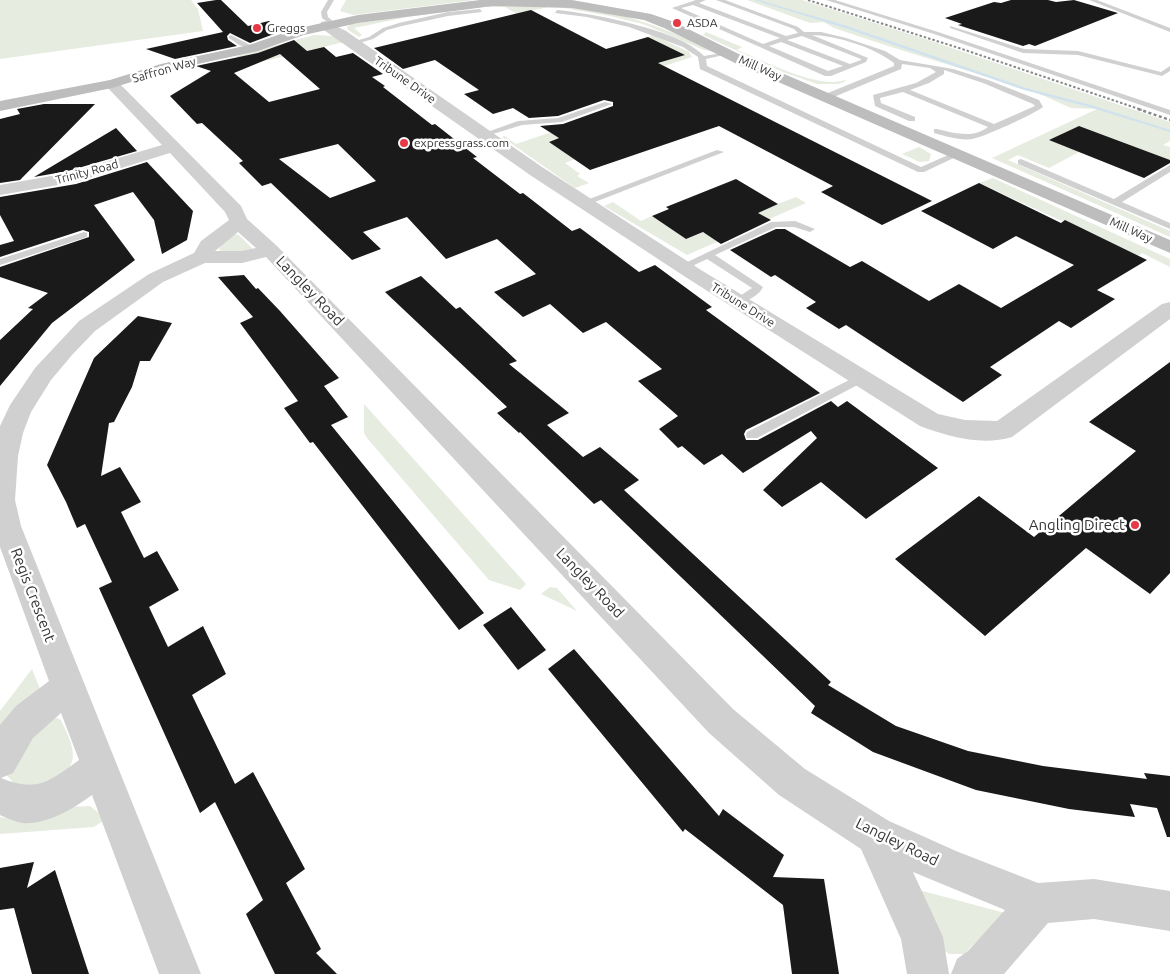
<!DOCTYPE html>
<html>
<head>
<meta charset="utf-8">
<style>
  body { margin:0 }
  canvas { display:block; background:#fff }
</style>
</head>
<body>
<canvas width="1170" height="974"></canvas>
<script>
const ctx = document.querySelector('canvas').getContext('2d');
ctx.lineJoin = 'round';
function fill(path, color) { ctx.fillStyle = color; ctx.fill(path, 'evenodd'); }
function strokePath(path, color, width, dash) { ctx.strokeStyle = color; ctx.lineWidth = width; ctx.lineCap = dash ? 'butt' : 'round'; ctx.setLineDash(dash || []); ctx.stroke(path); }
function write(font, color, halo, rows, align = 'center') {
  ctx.font = font + ' Ubuntu,sans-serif'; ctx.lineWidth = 5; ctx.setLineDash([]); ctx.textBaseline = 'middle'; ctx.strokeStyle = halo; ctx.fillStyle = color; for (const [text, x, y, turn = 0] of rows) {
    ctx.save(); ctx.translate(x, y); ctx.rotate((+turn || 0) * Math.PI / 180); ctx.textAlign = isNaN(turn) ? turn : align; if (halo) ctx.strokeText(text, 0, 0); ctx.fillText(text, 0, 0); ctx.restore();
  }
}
const green = new Path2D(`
  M0,0H191L198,9L203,31L0,59Z
  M346,0H474L353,15L340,11Z
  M747,0H802L925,39L1170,122V141L1163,145L1170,147V160L1079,126L1050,140L1079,152L1049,168L1018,155L1008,160L1170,231V237L992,158L1097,109L1071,108L1033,91L888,46L834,28L824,22L810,23Z
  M492,5C517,6 543,4 569,6C621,10 668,30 715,51L704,50L643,24L610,16L553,6L517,14L505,7H483L407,17L354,28L362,35L359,37L348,30L347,27L351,24Z
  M706,32L742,47L737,50C763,60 819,90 844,80L846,81L839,84H817L783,72L703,35Z
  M314,35L334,36L344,42L240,67L237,56Z
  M653,35L689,52L692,57L625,79L663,103L549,141L575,159L565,163L580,174L577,176L589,183L575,188L502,137L505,136L516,144L639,103L610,78L685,55L648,37Z
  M919,147L931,154L929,161L920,162L902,154Z
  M993,178L1170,259V267L1142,253L1138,256L979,183Z
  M796,197L806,203L687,255L604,206L613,202L641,221L652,216L686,239Z
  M234,234L239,235L253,249L249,252H222L219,249C223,242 227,238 234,234Z
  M364,404L526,584L520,590L489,580L367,438L364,433Z
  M550,587L557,588L577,611L541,594Z
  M32,669L40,689L0,727V711Z
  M53,716L61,720C67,734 80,755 68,769C62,777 49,782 41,788L15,785L5,773L8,762Z
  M90,806L99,813L103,821L94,827L0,834V817L24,821L66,807Z
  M919,890L1005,913L964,954H949L942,949Z`);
const stream = new Path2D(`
  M754,0H759L847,26L1026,88L1091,105L1170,130V132L1089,107L1024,90L845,28Z`);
const building = new Path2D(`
  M216,0H221L248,26L269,21L282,31L250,43L230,33L227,36L228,40L237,46L175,59L146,49L223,32L197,3Z
  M1011,0H1048L1056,2L1074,0L1118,13L1035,46L1029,44L1023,46L958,25L962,24L945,18L994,2L1001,3Z
  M531,10L606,49L648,37L685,55L658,63L932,201L882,225L821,192L833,186L719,126L590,170L549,142L559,138L540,126L563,124L613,106V102L604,100L558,116L529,118L513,108L493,114L464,94L479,90L435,60L403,69L374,48Z
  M294,40L307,51L324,47L336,57L353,53L383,74L372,77L385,86L383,87L432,125L435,124L477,157L473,158L520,194L523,193L572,231L580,228L639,272L655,265L712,307L706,310L820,393L746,430L744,434L746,440H758L831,401L838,407L847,401L938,468L866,519L821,482L782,507L763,490L817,438L811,431L743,473L722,454L704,465L682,446L678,448L659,429L678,416L638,381L662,369L606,322L583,333L550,304L523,317L494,292L536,274L497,239L446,259L407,217L363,232L381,249L352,260L271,183L262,186L239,163L243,161L202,123L197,124L170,96L211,71L196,66L258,53ZM280,54L320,89L269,102L234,73ZM338,144L376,181L330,198L279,159Z
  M44,104H95L20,180L0,183V119L20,114L17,109Z
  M1079,126L1170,160V163L1144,178L1049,140Z
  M116,128L137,151L68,171L34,177Z
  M147,162L193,211L187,240L162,254L154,220L133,192L94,205L135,260L52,323L0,386V340L33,309L28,308L48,293L0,277V267L89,237V232L83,230L0,257V245L14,241L0,215V197L76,184Z
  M736,179L778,204L758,213L771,220L721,244L703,232L686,239L652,216L669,209L666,207Z
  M979,183L1061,223L1065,220L1147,260L1097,290L1115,299L1071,328L1059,321L990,367L1002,375L963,402L846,325L839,329L806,308L816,302L775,275L771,277L730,250L776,229H785L850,267L862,261L929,301L959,284L1001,308L1074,265L1016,236L993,249L921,211Z
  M244,275L256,289L258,288L280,311L339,378L324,386L348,417L331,425L484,613L459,630L313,442L310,443L284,408L298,401L240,323L253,317L218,277Z
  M421,276L456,309L460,307L517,361L509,364L569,413L547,425L583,457L600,447L639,480L624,490L831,682L828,685L896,726L968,751L1043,766L1147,779L1144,773L1170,776V837H1167L1157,808L1130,804L1135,817L1069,809L976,790L873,752L811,713L815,706L601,500L594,504L520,432L519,433L497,413L507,407L385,292Z
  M138,316L172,323L150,361H140L132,387L114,422L109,423L101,476L120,467L141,502L121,512L144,558L157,551L179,590L149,607L168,647L203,626L226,674L192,695L235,784L253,772L305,869L286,883L321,949L316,953L337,974H275L246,914L263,900L215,802L200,813L99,588L112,582L85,524L77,528L66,502L47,465L94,358Z
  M1170,362V573L1150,594L1086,548L985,636L895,559L979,496L1034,537L1136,451L1089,422Z
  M511,607L546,650L518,670L483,625Z
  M574,649L719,816L723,809L784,855L773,877L824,879L839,974H792L783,905L685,829L683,832L548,669Z
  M34,862L27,888L55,870L89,974H32L14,908L0,910V868Z`);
const lane = new Path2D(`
  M328,0H334L327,12L328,17L336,24L333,26L322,18L321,12Z
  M696,0H706L699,3L786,36L798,33L794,29L716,0H725L798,27L804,32H821L846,38L885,51L900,60L953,69L988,80L1039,100L1043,107C1036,113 982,138 972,139C961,141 945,136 934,133V129H937C954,133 973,139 988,127L903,92L880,98L881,103L915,117V121H909L875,106L873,95L916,83L936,72L930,68L902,64L901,69L829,99H823V95L894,66V63C873,47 838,36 812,35L868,58L866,62L831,76H825L672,8ZM693,5L780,38L763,44L681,8ZM802,36L861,59V60L850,64L787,40ZM781,42L843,66L828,71L769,46ZM944,70L983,83L1033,104L1035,106L994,124L910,90L929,83L944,74Z
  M826,0H835L938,32L1170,110V115L934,34Z
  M1089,0H1097L1170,28V32Z
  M480,9L482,12L448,16L402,26L387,30L373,39L352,45L349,43L369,37L383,28L399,23L448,12Z
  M557,10C591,13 681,30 704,56L728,52V54L706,59L707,66L921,167L955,152L962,154L924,172H918L700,69L698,57L683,47L629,27L587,17L555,13Z
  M950,26L1024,49L1078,51L1161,72L1170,66V71L1162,76L1078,55L1023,53L950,28Z
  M231,35L256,48L253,50L239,45L229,38V36Z
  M605,102L612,104L562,122L522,125L483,137L479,135L518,121L558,118Z
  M717,150L724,152L587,205H581L579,203Z
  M1021,159L1114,199L1170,165V172L1122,202L1170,223V229L1018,164V160Z
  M795,221L815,229L810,232L794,227H776L715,255L763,287C759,296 747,301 737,304L732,301L752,288L707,259L686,269H678L677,267L771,222Z
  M84,232L87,233V237L0,265V259Z
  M861,374L867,378L865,381L757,438H747L746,435L747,432Z`);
const street = new Path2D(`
  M326,21L346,31L542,167L701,270L938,414L965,420L997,421L1162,304L1170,302V319L1012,437C982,446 949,437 920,426L687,278L530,175L321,28L320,25L321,22Z
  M112,80L117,81L241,206L247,219L277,246L733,709L805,769L889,821L956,851L1038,883L1094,879L1170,891V931L1094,919L1048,923L1004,974H951L957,959L969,950L1005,910L913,872L943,937L949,974H907L901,939L861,849L779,795L709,733L266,257L242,263H205L163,282L95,331L72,355L51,380L31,412L23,433L18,456L15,500L21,526L201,974H159L92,795C73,809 46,825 23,823C15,822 7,818 0,815V725L16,706L49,681L0,547V426L10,405L35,368L79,321L149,274L194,253L201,241L229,220L225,212L170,153L76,182L0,195V185L68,173L162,145L107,87L105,84L107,81ZM238,232L256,248L242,251H215ZM61,713L79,760C50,781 37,793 1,778L13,773L33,738Z`);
const secondary = new Path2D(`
  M480,0H572L651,14L674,22L747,58L1170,240V253L737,64L664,28L644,20L572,8L493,6L358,23L304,35L258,51L170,70L112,88L0,111V101L110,80L161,64L249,45L295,29L358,15Z`);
const railFar1 = new Path2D(`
  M808,0L962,49L1142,110`);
const rail = new Path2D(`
  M1138,109L1170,120`);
const markers = [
  [677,23,5,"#e63946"],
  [257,28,5,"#e63946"],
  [404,143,5,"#e63946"],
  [1135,525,5,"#e63946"]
];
const farPoinames = [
  ["ASDA",687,23],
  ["Greggs",267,28],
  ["expressgrass.com",414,143]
];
const farStreetnames = [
  ["Mill Way",760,68,24],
  ["Saffron Way",164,70,-16],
  ["Tribune Drive",405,80,35],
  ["Trinity Road",87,172,-15],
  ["Mill Way",1131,230,24],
  ["Tribune Drive",743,305,32]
];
const streetNames = [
  ["Langley Road",310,291,46],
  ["Langley Road",590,583,46],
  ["Regis Crescent",33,595,69],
  ["Langley Road",897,842,26]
];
const poiNames = [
  ["Angling Direct",1125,525]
];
fill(green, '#e6ecdf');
fill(stream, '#cfe2ee');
fill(building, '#1a1a1a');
fill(lane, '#d0d0d0');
fill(street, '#d0d0d0');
fill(secondary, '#bdbdbd');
strokePath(railFar1, '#888', 2, [2.5, 2]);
strokePath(rail, '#888', 2.5, [3, 2.5]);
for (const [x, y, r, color] of markers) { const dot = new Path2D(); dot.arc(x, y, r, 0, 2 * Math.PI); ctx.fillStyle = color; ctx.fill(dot); strokePath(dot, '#fff', 2); }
write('12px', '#333', '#fff', farPoinames, 'left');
write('12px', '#333', '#fff', farStreetnames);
write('15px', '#333', '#fff', streetNames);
write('15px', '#333', '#fff', poiNames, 'right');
</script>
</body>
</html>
